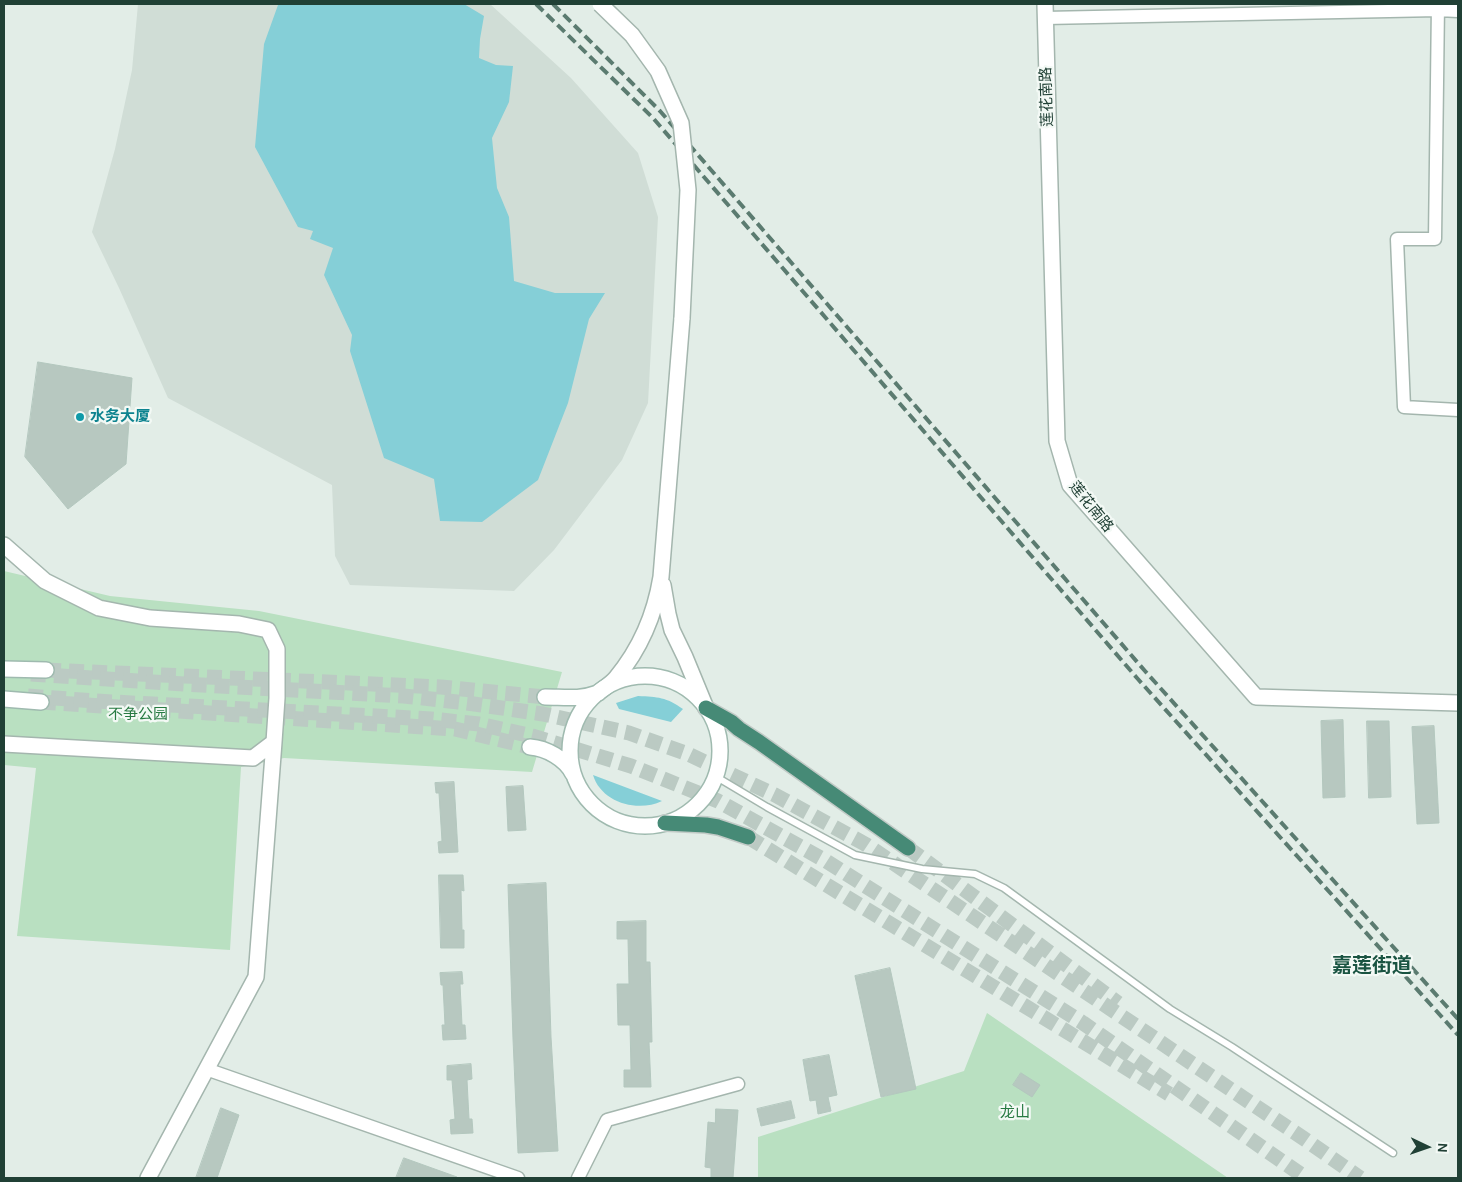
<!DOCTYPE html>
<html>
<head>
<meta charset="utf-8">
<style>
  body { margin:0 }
  #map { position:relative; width:1462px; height:1182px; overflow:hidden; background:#e2ede7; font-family:Karla,sans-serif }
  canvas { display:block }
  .frame { position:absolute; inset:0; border:5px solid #204035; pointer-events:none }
  .north { position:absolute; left:1402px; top:1122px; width:50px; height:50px; -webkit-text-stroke:4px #f3f9f5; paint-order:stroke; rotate:93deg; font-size:14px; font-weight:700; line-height:20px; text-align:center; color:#204035 }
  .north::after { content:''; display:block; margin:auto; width:18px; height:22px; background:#204035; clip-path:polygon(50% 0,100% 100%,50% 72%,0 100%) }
</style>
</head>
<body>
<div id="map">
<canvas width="1462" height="1182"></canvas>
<div class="frame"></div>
<div class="north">N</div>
</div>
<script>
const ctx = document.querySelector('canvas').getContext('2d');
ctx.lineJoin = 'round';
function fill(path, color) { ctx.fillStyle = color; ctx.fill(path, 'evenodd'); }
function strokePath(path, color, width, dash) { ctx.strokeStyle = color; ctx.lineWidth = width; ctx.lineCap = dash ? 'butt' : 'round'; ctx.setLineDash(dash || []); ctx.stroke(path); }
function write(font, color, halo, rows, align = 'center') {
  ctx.font = font + ' Karla,"Noto Sans SC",sans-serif'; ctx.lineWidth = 4.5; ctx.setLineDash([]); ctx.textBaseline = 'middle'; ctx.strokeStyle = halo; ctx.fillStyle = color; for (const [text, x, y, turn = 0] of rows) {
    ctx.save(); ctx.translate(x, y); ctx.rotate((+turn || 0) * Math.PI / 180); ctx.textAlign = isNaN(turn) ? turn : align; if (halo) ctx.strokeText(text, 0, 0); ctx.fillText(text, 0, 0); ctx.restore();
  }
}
const built = new Path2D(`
  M138,4H490L571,78L638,153L658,217L648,403L622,460L554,550L514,591L350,585L335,556L332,485L168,398L119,288L92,232L115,149L132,70Z`);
const green = new Path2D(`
  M4,571L110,596L259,611L562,672L532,772L284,758L241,767L230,950L17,936L36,768L4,765Z
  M987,1013L1228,1178H758V1137L964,1071Z`);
const water = new Path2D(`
  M285,4H464L484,16L480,39L479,58L496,65L513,66L509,102L492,138L497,188L509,217L514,281L555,293H605L589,319L568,403L538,480L482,522L440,521L434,479L384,458L350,351L352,335L324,275L333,248L310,239L313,231L298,227L255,147L264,44L278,5Z
  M638,696C658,697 666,697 683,709L671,722L619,709L616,703Z
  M593,775L662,801C637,813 601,802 593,775Z`);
const building = new Path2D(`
  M38,362L132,378L126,464L68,509L25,457Z
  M1343,720L1345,797L1323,798L1321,721Z
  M1367,721H1389L1391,797L1369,798Z
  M1434,726L1439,823L1417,824L1412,727Z
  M454,782L458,852L439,853L438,842L442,841L439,793H436L435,783Z
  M523,786L526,830L508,831L506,787Z
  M439,875H463L464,891L461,890L462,930H464V948H441Z
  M546,883L551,1037L558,1151L518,1153L513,1039L508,885Z
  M646,921V962H650L652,1042H649L651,1087H624V1070H631L630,1025H618L617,984H629L628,939H617V922Z
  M890,968L916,1089L881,1097L855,976Z
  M462,972L463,984H460L462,1025H465L466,1039L443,1040L442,1025H445L443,985H441L440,973Z
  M829,1055L837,1095L828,1097L831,1111L818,1114L816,1100L810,1101L803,1060Z
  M471,1064L472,1079L467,1080L469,1119H472L473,1133L451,1134L450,1120L455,1119L452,1080H447V1066Z
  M1021,1073L1040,1085L1032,1097L1013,1085Z
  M791,1101L795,1118L761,1126L757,1109Z
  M221,1108L239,1115L217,1178H196Z
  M716,1109L738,1110L733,1178H711V1168L705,1167L708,1122L715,1123Z
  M404,1158L457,1177V1178H396Z`);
const secondaryTunnel = new Path2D(`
  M46,670L441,687L545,697
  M41,702L455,729L530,747`);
const trunkTunnel = new Path2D(`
  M31,674L184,684L404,696L467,703L543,714L629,733L688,754L775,795L865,844L1303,1138L1360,1178
  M28,696L95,701L431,719L479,724L532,736L631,766L718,801L826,861L1083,1023L1306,1178
  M748,837L1169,1094
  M908,848L1118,1003`);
const service = new Path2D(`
  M715,776L767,807L855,855L922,869L975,874L1004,888L1170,1009L1232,1047L1393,1153`);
const minor = new Path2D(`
  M1438,4L1435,239H1397L1404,407L1458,410
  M1045,18L1438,10L1458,11
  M206,1069L518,1178
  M578,1178L607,1120L738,1084`);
const tertiary = new Path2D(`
  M1045,4L1057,441L1070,485L1256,697L1458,703
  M4,545L45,581L99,608L150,618L239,624L268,630L277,649V698L274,742L253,758L4,744
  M663,585L668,614L672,630L685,657L706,708
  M598,693C604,688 611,684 616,678C640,649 655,614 661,577L682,318
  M148,1178L256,977L274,742`);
const secondary = new Path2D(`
  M4,669L46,670
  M570 751a75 75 0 1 1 150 0a75 75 0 1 1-150 0Z
  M545,697C564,697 579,700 598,693
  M4,699L41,702
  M530,747C546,748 566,759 573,774`);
const trunk = new Path2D(`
  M706,708L731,722L739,729L759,742L908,848
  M665,823L706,825L718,827L748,837`);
const rail = new Path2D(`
  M536,4L653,118L1137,678L1458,1035
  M553,4L660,111L1145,671L1458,1019`);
const tertiaryBridge = new Path2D(`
  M600,4L632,35L658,71L681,123L688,190L682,318`);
const markers = [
  [80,417,5,"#0f9aa8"]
];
const streetNames = [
  ["莲花南路",1047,97,-92],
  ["莲花南路",1091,507,51]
];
const cultureNames = [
  ["水务大厦",90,417]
];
const parkNames = [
  ["不争公园",138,715],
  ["龙山",1015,1113]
];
const districtNames = [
  ["嘉莲街道",1372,966]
];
fill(built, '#d0ddd6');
fill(green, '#b9e0c1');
fill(water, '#85cfd7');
fill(building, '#b7c8c0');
strokePath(building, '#b3c7be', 1);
strokePath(secondaryTunnel, '#bbcac3', 15, [15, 8]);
strokePath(trunkTunnel, '#bbcac3', 15, [15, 8]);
strokePath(service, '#a4b6ae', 9);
strokePath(minor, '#a4b6ae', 15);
strokePath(tertiary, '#a4b6ae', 18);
strokePath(secondary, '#9fbaaf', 18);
strokePath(trunk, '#c1cac6', 18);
strokePath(service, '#fff', 6);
strokePath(minor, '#fff', 12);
strokePath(tertiary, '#fff', 15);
strokePath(secondary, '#fff', 15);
strokePath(trunk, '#468a76', 15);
strokePath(rail, '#5b7b70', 4, [10, 5]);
strokePath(tertiaryBridge, '#a4b6ae', 18, []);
strokePath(tertiaryBridge, '#fff', 15);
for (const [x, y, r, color] of markers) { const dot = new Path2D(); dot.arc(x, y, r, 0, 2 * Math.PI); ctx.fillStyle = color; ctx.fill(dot); strokePath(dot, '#f3f9f5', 2); }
write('15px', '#204035', '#f3f9f5', streetNames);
write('bold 15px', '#0d838f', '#f3f9f5', cultureNames, 'left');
write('15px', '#277a42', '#f3f9f5', parkNames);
write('bold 20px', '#1a5442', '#f3f9f5', districtNames);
</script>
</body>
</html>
